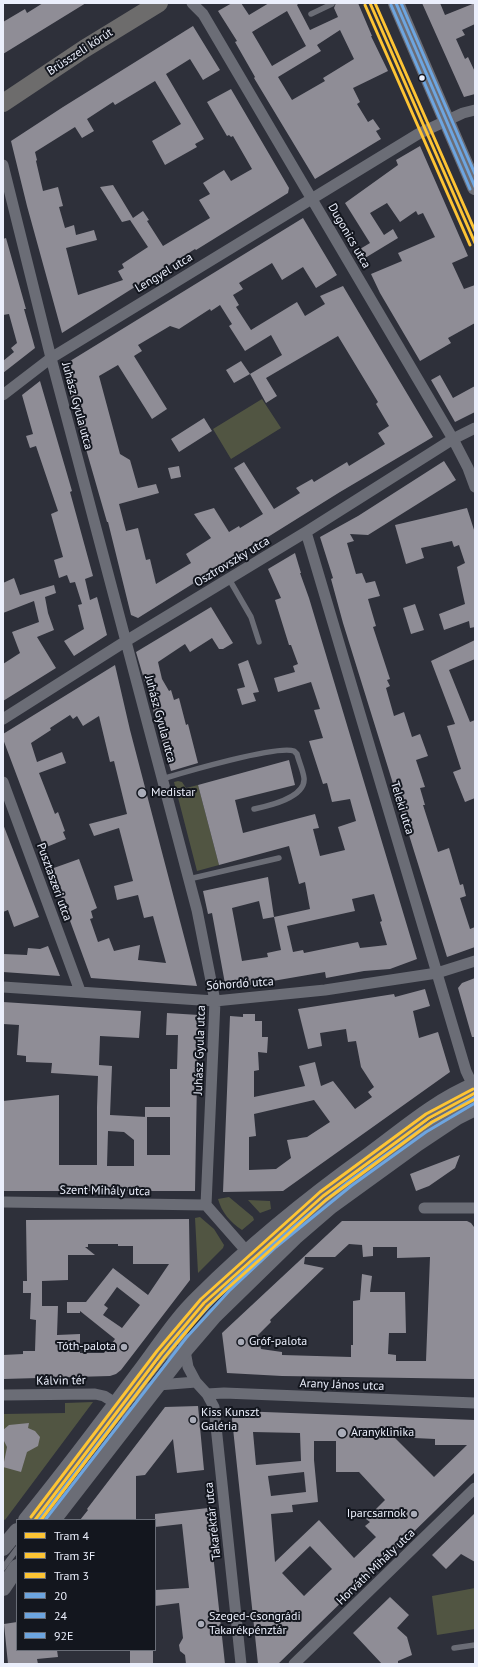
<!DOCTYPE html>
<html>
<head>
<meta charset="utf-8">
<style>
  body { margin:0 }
  #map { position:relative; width:478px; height:1667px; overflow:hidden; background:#2e303a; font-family:"PT Sans",sans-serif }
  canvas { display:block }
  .frame { position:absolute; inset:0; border:4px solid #ebeffc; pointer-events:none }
  .legend { position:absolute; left:16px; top:1519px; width:140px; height:132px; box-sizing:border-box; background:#13161e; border:1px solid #696d77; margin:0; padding:5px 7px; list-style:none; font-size:12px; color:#ebeffc }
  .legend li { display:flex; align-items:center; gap:8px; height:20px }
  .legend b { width:20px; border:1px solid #696d77 }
</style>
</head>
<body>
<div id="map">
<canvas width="478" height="1667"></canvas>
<div class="frame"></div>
<ul class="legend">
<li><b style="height:5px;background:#fdc434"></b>Tram 4</li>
<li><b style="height:5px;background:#fdc434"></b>Tram 3F</li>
<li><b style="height:5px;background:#fdc434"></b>Tram 3</li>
<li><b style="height:5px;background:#6da5e0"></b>20</li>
<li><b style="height:5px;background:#6da5e0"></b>24</li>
<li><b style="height:5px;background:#6da5e0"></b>92E</li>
</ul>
</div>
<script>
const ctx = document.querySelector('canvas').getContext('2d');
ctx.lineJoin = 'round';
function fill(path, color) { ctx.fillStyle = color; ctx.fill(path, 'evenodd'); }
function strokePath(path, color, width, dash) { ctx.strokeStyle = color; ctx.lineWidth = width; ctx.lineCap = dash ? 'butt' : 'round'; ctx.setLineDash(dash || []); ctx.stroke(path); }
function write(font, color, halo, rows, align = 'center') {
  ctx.font = font + ' "PT Sans",sans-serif'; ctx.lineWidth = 4; ctx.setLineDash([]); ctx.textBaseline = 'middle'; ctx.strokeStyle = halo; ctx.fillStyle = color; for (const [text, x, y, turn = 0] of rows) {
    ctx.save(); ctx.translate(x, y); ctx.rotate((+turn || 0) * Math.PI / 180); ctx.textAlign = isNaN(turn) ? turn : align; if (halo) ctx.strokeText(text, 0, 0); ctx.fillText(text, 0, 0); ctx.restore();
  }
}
const green = new Path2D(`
  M262,399L281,428L231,459L213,429Z
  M178,781L182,782L186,788L198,785L219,865L197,871L174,782Z
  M229,1197L253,1217L254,1220L242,1230C230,1222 222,1213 218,1199Z
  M248,1200L270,1201L271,1209L260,1213Z
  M200,1217L214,1229L224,1245L223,1248L198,1273L195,1218Z
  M93,1402L5,1520L3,1519V1414L65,1413V1403Z
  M475,1588V1629L437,1635L432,1596Z`);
const building = new Path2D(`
  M43,3H86L3,54V22L25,9L27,13Z
  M232,3H241L249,15L269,3H299L297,5L310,30L338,17L334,8L336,3H358L372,36H371L388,71L353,88L360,102L357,104L368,122L373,119L380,129L376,131L381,139L315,179L254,78L255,77L235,42L237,41L218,11ZM287,11L306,46L272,66L252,32ZM340,30L354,59L323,78L325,81L292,100L278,77L321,51L317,45Z
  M422,3H440L445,15L475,3V24L462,30L465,35L456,39L465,59L468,57L475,72V94L464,97Z
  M193,26L220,70L203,80L190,59L166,74L204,139L195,144L197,147L165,165L152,141L181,124L155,81L115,105L113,102L87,119L94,131L82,138L75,127L35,152L37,160L36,161L43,191L58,187L63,206L59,207L65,228L74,225L76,235L94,230L97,240L66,248L78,295L123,280L118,271L124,268L122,264L148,247L130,220L122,222L100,187L113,185L133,218L143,211L149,220L147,221L163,246L210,218L199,200L210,194L203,183L224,170L231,181L252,169L233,136L231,137L229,135L227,136L207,102L231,89L289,188L288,193L196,250L195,249L62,333L27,206L11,141L63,107Z
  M420,146L468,256L452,263L464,289L475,285V323L448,338L451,343L420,361L380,293L371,274L402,261L398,253L435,237L423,213L418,215L416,211L400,222L387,203L370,213L384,235L393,229L398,238L365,258L360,249L370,243L345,203L398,165L396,160Z
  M303,218L337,275L316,288L303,267L282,280L272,263L239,283L243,289L233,295L239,305L236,307L251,330L297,302L305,316L325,304L320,296L343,286L433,437L340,492L138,618L131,615L108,522H107L62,366ZM220,305L232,324L229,326L245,351L271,335L282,355L250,374L266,403L277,396L266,378L338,336L378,402L376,404L389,426L378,433L385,444L349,466L347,462L314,482L312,479L296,488L300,493L274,509L244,462L234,468L263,514L240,528L239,526L229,532L214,508L194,514L211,538L186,554L191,563L156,584L150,559L146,560L138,528L126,531L119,504L159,493L156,484L138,488L130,460L120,454L99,376L118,365L152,419L167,409L134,356L142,351L138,345L170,326L179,329L210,309L211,311Z
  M6,238L26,309H24L35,348L3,373V361L14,352L11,348L17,343L9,314L3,315V239Z
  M241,361L250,374L234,383L226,370Z
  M440,375L453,398L475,386V412L455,422L431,380Z
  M40,381L72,491L70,492L93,576L85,579L90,600L97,597L107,635L74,656L64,641L84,629L78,605L82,604L75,582L70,583L67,575L59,578L54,560L63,557L51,514L58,511L36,446L30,448L26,436L33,434L22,395Z
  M204,418L212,431L179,452L171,439Z
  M444,461L456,480L368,535L350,534L354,541L347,543L356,574L362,573L366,583L375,581L380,596L368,599L376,626L373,627L390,679L387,680L390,686L386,688L394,716L404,712L412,737L420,734L428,756L416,760L425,787L420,788L425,805H423L438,852L449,848L460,885L463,884L466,896L460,898L470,929L475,927V947L447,957L343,623L331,579L333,578L320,537L358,516Z
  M179,466L181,477L171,479L168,468Z
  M467,508L475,533V627L470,628L469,621L444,630L439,614L465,604L457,567L465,563L459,545L454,547L452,541L421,548L424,558L406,564L395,525Z
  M295,553L301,573H300L309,598L417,959L390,969L364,971L326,978L325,972L226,989L212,913L208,914L203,891L268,877L274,917L310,909L305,882L299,884L289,846L219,865L198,785L289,760L295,785L235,800L243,833L315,814L319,828L313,829L320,856L345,850L338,827L356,821L350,799L332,802L327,783L323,784L309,741L323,738L314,710L320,709L311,682L278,692L274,678L295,672L293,666L298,664L291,645H289L275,600L281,598L268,569ZM374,894L382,921L380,922L387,945L360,948L358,942L304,953L303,950L293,952L287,926L355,911L352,899ZM259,901L263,919L274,917L281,950L267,953L268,957L242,961L232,908Z
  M14,578L20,595L54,585L56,593L45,597L48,613L54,630L37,637L56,668L3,701V664L20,653L12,632L39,622L34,601L3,613V583Z
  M415,604L424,630L411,634L403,608Z
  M211,607L233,643L223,649H219L212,638L190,652L185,644L158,662L162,679L169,691L171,690L174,700L179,698L186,725L188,724L198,763L171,771L136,652Z
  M475,640V659L449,670L470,722L475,720V798L465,802L453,772L461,769L447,726L455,724L431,661Z
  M248,660L259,692L253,693L256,701L242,705L237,689L245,687L238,664Z
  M115,665L130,730L197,986L91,978L51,869L79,859L97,908L91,911L93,918L90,919L98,942L109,938L114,951L140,945L138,960L166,963L153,916L144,918L138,895L117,900L114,886L133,881L119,828L94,836L89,824L127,814L114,761L110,762L99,716L83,726L77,716L73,719L70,715L50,728L51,730L31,743L37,762L62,752L66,763L39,773L55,814L58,812L65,831L63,832L66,839L44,848L3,739V734Z
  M3,824L39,917L14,927L8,910L3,912Z
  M48,946L60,976L3,972V954L27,955L28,948L40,949Z
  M475,978V1037H472L458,988L462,983Z
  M425,989L430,1006L413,1011L419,1038L438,1032L450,1072L283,1191L223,1192L230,1016L243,1017V1014H255V1021H262V1037H268L267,1053L258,1052L259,1070L254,1071V1097L305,1086L299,1066L315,1062L321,1086L333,1081L355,1109L372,1097L368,1092L374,1087L361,1067L356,1041L348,1042L346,1029L320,1033L322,1046L308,1049L298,1009L394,994L395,997ZM314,1100L330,1122L307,1137L287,1140L291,1158L276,1169L249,1170V1137L256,1136L254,1114Z
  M3,1002L141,1011L139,1038L100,1036L99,1065L112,1066L110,1115L147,1117V1155H170V1117H145V1107H170V1069H177L178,1035H166L167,1013L199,1015L197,1079L195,1191H3V1101L59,1095V1165H97V1107L98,1076L51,1073L52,1063L26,1062V1056L17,1055L19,1025L3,1024ZM108,1131L124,1132L134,1140V1166H107Z
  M460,1155L455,1168L429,1186L416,1191L410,1174Z
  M189,1219L190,1280L121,1370L116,1374L110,1376L3,1379V1355L23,1354V1351H35L36,1320L30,1319L31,1293H23V1281H27L26,1220ZM88,1244H118V1246H133V1264H169L148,1295L113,1268L86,1302H67V1313H80V1311L115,1339L104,1353H80V1334L57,1335L58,1306H42V1281L68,1280V1255H95L85,1247H88ZM117,1287L140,1305L122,1328L103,1315L108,1308L104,1305Z
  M342,1221H467L471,1223L474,1227L475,1237V1379L282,1376L227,1373L222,1333ZM349,1244L362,1245L363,1257L373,1256V1247H397V1258L430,1257L426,1361H396V1355L388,1354L389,1333H406L405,1292H370L372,1276L362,1274L360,1300L353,1301V1345H351V1357L282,1355V1352L261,1349L258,1335L271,1322L270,1320L324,1268L304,1264L305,1257H335Z
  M198,1406L204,1470L177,1473L173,1439L145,1475L136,1476V1520H80L88,1510L87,1509L165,1407Z
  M238,1411L475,1420V1472L278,1664H258L232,1419L234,1412ZM253,1432L300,1433L301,1461L256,1465ZM394,1437L435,1439V1445H467L434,1477ZM314,1441H336V1472H359L385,1500L366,1519L370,1522L365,1526L376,1537L354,1558L319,1520L275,1562L271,1514L293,1512L292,1505L318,1502L314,1460ZM304,1472L306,1492L271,1496L268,1476ZM310,1546L332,1569L304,1596L282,1573Z
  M29,1423L28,1428L35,1431L40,1437L38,1446L27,1452L21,1472L3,1467L7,1447L3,1439V1430L9,1425Z
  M208,1508L225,1664H186L185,1655L180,1651L179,1645L183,1638L179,1603L155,1606V1590L189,1588L182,1524L155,1527V1514Z
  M475,1513V1562L461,1554L446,1569L432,1555Z
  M390,1597L409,1615L397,1628L407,1637L412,1655L398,1661V1664H382L353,1633Z
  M17,1622V1650H57L58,1657L37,1659L38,1664H8L4,1624Z
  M130,1650H153V1664H130Z`);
const lane = new Path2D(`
  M311,14L332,4
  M229,579L251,617L259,642
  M162,779C185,772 277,745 294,751L297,754C299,762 303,770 304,778C306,798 268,806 254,809
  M189,879L279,858
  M139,1390L182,1335L207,1306L296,1223L325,1199L412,1135L451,1109L475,1097
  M39,1520L134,1397
  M3,1568L17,1549
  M454,1648L475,1645`);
const street = new Path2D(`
  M192,3L203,14L453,439L468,468L475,487
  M3,165L51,358L197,910L215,1001L206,1205L263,1270
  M3,395L51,358L418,134L463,113L475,110
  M306,532L466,1071L475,1090
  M3,719L126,641L306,532L453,439L475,428
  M3,782L80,991
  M3,987L215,1001L325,990L437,973L475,961
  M3,1202L206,1205
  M424,1208H475
  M183,1315L181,1329L188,1367L196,1382L207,1394L214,1407L241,1664
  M150,1358L161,1354L184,1351
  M207,1394L224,1393L475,1403
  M3,1395L95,1394L104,1396L125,1409L129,1423
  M118,1402L158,1385L196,1382
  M294,1664L475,1488`);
const secondary = new Path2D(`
  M396,3L475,187
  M26,1520C64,1473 102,1423 138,1374C158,1348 175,1320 199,1297C251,1245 309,1198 369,1155C403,1130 436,1101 475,1085
  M53,1520L184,1351L214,1316L295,1237L331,1206L418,1143L457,1117L475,1108
  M3,1548L17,1531
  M3,1588L17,1567`);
const primary = new Path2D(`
  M3,103L84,49L159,3`);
const bus1 = new Path2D(`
  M396,3L475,187
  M39,1520L182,1335L226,1288L273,1244L348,1182L423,1128L475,1097`);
const bus2 = new Path2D(`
  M391,5L470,189
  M45,1520L186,1338L229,1291L276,1247L351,1186L426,1132L475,1103`);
const bus3 = new Path2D(`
  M401,3L475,174`);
const tram1 = new Path2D(`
  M370,3L475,243
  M35,1520L161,1354L204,1303L323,1196L429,1118L475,1093`);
const tram2 = new Path2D(`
  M365,5L470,245
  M41,1520L165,1357L208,1306L326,1200L432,1122L475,1099`);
const tram3 = new Path2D(`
  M375,3L475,231
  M31,1517L157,1351L201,1299L320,1192L426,1114L473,1089`);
const markers = [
  [422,78,3.5,"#ebeffc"],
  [142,793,5,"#a9acb8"],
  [241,1342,4,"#a9acb8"],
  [124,1347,4,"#a9acb8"],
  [193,1420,4,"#a9acb8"],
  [342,1433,5,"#a9acb8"],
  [414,1514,4,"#a9acb8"],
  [201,1624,4,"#a9acb8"]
];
const streetNames = [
  ["Brüsszeli körút",80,52,-33],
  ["Dugonics utca",349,236,60],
  ["Lengyel utca",164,273,-31],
  ["Juhász Gyula utca",77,406,75],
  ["Osztrovszky utca",232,562,-31],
  ["Juhász Gyula utca",160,719,75],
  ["Teleki utca",402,808,73],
  ["Pusztaszeri utca",54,882,70],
  ["Sóhordó utca",240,984,-4],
  ["Juhász Gyula utca",200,1050,-88],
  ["Szent Mihály utca",105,1191,1],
  ["Kálvin tér",61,1381,-1],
  ["Arany János utca",342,1385,2],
  ["Takaréktár utca",213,1521,-96],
  ["Horváth Mihály utca",376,1567,-44]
];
const poiNames = [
  ["Medistar",151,793],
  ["Gróf-palota",249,1342],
  ["Tóth-palota",116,1347,"right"],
  ["Kiss Kunszt",201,1413],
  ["Galéria",201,1427],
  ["Aranyklinika",351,1433],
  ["Iparcsarnok",406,1514,"right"],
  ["Szeged-Csongrádi",209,1617],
  ["Takarékpénztár",209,1631]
];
fill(green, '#515542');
fill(building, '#8f8d96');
strokePath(lane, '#6b6d76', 5.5);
strokePath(street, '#6b6d76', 11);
strokePath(secondary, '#6b6d76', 16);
strokePath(primary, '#6d6c6c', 18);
strokePath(bus1, '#6da5e0', 3);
strokePath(bus2, '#6da5e0', 3);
strokePath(bus3, '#6da5e0', 3);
strokePath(tram1, '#fdc434', 3);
strokePath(tram2, '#fdc434', 3);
strokePath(tram3, '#fdc434', 3);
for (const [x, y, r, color] of markers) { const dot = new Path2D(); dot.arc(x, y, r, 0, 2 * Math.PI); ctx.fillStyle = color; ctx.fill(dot); strokePath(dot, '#13161e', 1.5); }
write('12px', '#ebeffc', '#13161e', streetNames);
write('12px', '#ebeffc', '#13161e', poiNames, 'left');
</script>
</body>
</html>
